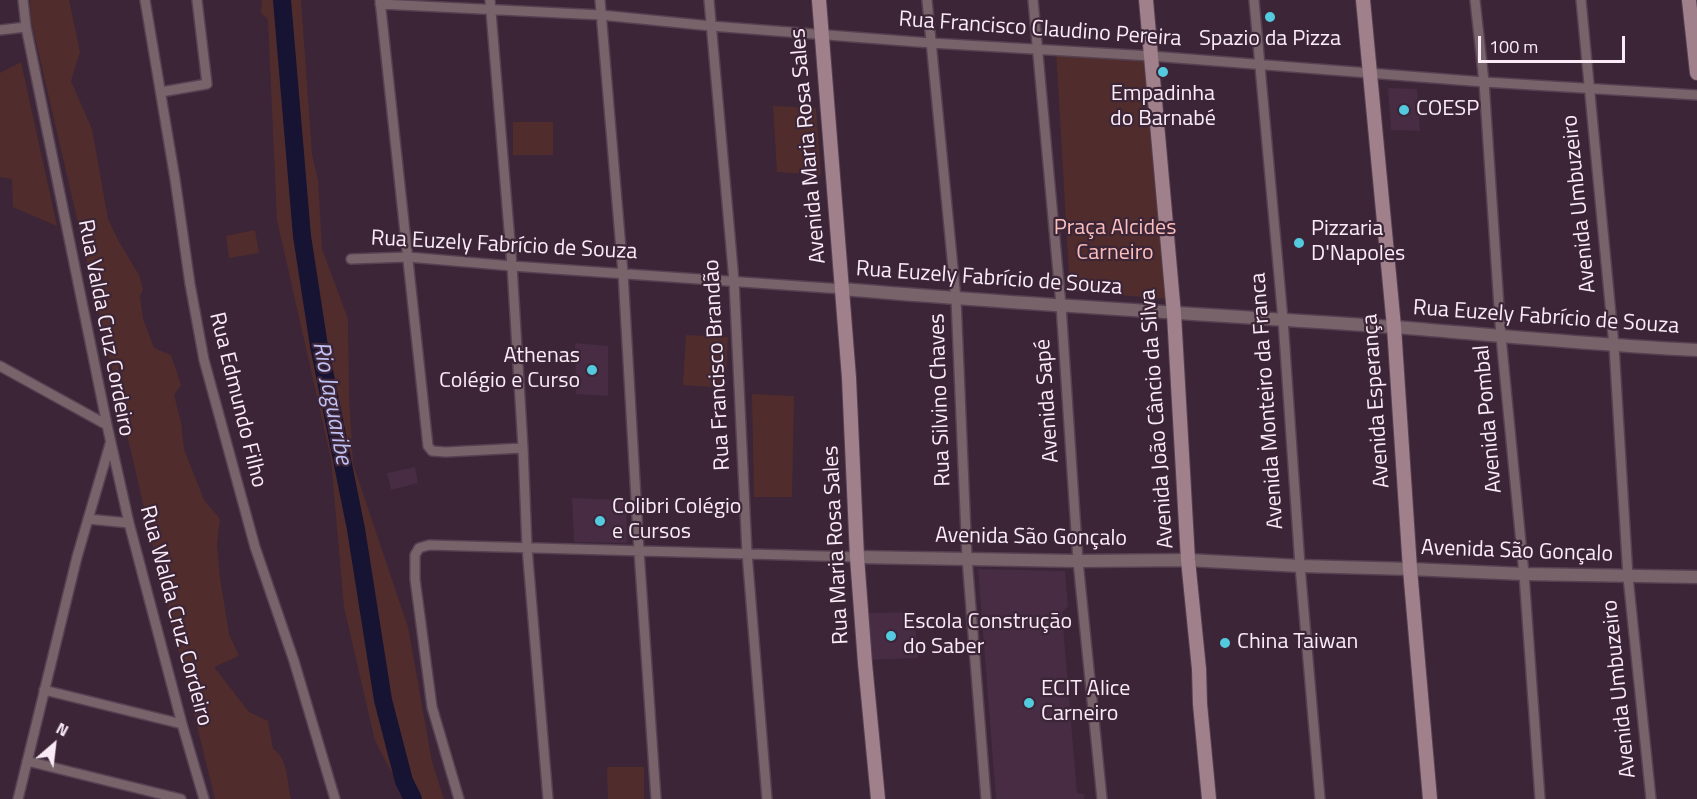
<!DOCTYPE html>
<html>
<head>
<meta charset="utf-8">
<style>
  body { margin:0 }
  #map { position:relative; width:1697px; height:799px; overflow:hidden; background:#3b2537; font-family:"Titillium Web",sans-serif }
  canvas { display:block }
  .north { position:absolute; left:24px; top:715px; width:60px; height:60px; -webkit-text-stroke:4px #3b2537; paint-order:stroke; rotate:28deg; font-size:16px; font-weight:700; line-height:24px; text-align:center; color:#faebf7 }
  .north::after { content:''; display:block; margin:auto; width:21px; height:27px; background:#faebf7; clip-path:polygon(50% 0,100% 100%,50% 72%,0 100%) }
  .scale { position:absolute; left:1478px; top:36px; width:147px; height:27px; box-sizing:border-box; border:3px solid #faebf7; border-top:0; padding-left:8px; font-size:18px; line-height:21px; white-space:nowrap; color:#faebf7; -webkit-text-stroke:4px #3b2537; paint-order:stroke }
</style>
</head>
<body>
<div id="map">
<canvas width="1697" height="799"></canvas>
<div class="north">N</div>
<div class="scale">100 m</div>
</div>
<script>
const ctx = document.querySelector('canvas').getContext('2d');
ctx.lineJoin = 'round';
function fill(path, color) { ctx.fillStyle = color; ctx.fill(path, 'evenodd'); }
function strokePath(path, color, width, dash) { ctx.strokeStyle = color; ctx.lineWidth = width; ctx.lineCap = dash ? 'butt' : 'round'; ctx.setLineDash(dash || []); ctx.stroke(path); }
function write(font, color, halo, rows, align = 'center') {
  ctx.font = font + ' "Titillium Web",sans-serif'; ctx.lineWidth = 4.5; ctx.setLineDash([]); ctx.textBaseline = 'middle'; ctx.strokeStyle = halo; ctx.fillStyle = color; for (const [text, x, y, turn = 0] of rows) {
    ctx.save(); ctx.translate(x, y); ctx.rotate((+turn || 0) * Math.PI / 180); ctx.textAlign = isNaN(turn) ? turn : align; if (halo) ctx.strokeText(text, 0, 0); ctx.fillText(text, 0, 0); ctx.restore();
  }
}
const built = new Path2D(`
  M1388,88L1417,89L1420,131L1391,130Z
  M575,343L608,346V396L576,394Z
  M415,467L418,483L391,490L387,473Z
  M572,498L626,500L627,543L574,542Z
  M978,569L1065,571L1068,606L1062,613L1077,793L1084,794V799H996Z
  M914,612L918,658L866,660V613Z`);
const green = new Path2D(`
  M30,0H69L80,52L71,81L92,129L108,219L118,240L139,275L143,290L140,296L143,319L154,348L171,355L181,385L174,395L181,422L184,449L204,500L220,519L217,545L220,578L229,634L239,656L214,667L249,712L268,721L273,749C288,758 287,783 291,799H215L158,568L31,20Z
  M262,0H301L312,154L318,180L322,249L348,319L349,396L353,464L408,627L432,762L444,799H406L375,741L344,607L331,459L277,220L268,19L261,13Z
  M1056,50L1145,55L1168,299L1070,291Z
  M21,62L57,226L13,207L12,179L0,177V73Z
  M773,106L816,108L821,175L777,172Z
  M513,122H553V155H513Z
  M255,230L259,253L229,258L226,236Z
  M686,335L728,337L725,388L683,385Z
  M752,394L794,396L792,497H754Z
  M607,767H644V799H608Z`);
const river = new Path2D(`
  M282,0L302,236L319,346L356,529L383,700L404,781L413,799`);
const minor = new Path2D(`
  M23,0L26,27L107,425L129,523L182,724L204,799
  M145,0L175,179L190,284L204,360L255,547L294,661L335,799
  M380,0L428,446L432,451L446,452L523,448
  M490,0L512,266L523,448L527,547L548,799
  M600,0L623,273L639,551L656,799
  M709,0L734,281L747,553L767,799
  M927,0L956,299L967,558L986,799
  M1033,0L1061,305L1078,561L1102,799
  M1254,0L1283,320L1300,566L1320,799
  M1475,0L1484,82L1501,337L1524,574L1540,799
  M1581,0L1614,346L1628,577L1651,799
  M380,4L601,15L711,26L931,43L1151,56L1484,82L1697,95
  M0,30L26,27
  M161,92L207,84L197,0
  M351,259L408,257L512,266L842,289
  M0,366L107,425
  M88,519L129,523
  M44,690L182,724
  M27,761L181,799
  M18,799L77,557L110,444
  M459,799L432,707L415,579V555L419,548L429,545L857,557`);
const tertiary = new Path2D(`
  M842,289C1025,305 1210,314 1394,327C1495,335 1596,345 1697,350
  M857,557L1078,561L1188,560L1300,566L1410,569L1524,574L1697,577`);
const secondary = new Path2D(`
  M819,0L849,378L857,557L865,663L878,799
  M1146,0L1174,314L1188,560L1199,669L1200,704L1209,799
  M1363,0L1394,327L1410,569L1430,799
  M1689,0L1697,73`);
const markers = [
  [1270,17,6,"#54cade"],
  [1163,72,6,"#54cade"],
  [1404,110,6,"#54cade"],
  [1299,243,6,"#54cade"],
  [592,370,6,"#54cade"],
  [600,521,6,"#54cade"],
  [891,636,6,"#54cade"],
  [1225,643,6,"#54cade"],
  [1029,703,6,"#54cade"]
];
const streetNames = [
  ["Rua Francisco Claudino Pereira",1040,30,4],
  ["Avenida Maria Rosa Sales",809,146,-95],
  ["Avenida Umbuzeiro",1580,204,-96],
  ["Rua Euzely Fabrício de Souza",504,246,3],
  ["Rua Euzely Fabrício de Souza",989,279,4],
  ["Rua Euzely Fabrício de Souza",1546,318,4],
  ["Rua Valda Cruz Cordeiro",105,328,79],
  ["Rua Francisco Brandão",718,365,-93],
  ["Rua Edmundo Filho",237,400,76],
  ["Rua Silvino Chaves",941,400,-92],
  ["Avenida Sapé",1048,401,-94],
  ["Avenida Monteiro da Franca",1268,401,-94],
  ["Avenida Esperança",1377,401,-94],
  ["Avenida João Câncio da Silva",1158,419,-94],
  ["Avenida Pombal",1489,419,-95],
  ["Avenida São Gonçalo",1031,538,1],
  ["Rua Maria Rosa Sales",837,545,-93],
  ["Avenida São Gonçalo",1517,552,2],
  ["Rua Walda Cruz Cordeiro",175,616,75],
  ["Avenida Umbuzeiro",1620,689,-96]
];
const poiNames = [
  ["Spazio da Pizza",1270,40,"center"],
  ["Empadinha",1163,95,"center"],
  ["do Barnabé",1163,120,"center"],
  ["COESP",1416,110],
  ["Pizzaria",1311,230],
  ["D'Napoles",1311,255],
  ["Athenas",580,357,"right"],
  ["Colégio e Curso",580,382,"right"],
  ["Colibri Colégio",612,508],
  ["e Cursos",612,533],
  ["Escola Construção",903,623],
  ["do Saber",903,648],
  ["China Taiwan",1237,643],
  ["ECIT Alice",1041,690],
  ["Carneiro",1041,715]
];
const parkNames = [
  ["Praça Alcides",1115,229],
  ["Carneiro",1115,254]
];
const waterNames = [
  ["Rio Jaguaribe",331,403,79]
];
fill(built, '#472c43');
fill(green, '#502d2c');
strokePath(river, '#161333', 18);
strokePath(minor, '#564152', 12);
strokePath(tertiary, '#564152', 15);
strokePath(secondary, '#564152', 16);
strokePath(minor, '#776369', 9);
strokePath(tertiary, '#776369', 12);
strokePath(secondary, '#a0808a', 14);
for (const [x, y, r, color] of markers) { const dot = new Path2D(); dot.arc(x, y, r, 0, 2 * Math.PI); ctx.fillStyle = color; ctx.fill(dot); strokePath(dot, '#3b2537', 2); }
write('22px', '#faebf7', '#3b2537', streetNames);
write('22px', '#faebf7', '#3b2537', poiNames, 'left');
write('22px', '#fcbebb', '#3b2537', parkNames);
write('italic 24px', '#bfc0f4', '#3b2537', waterNames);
</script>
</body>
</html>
